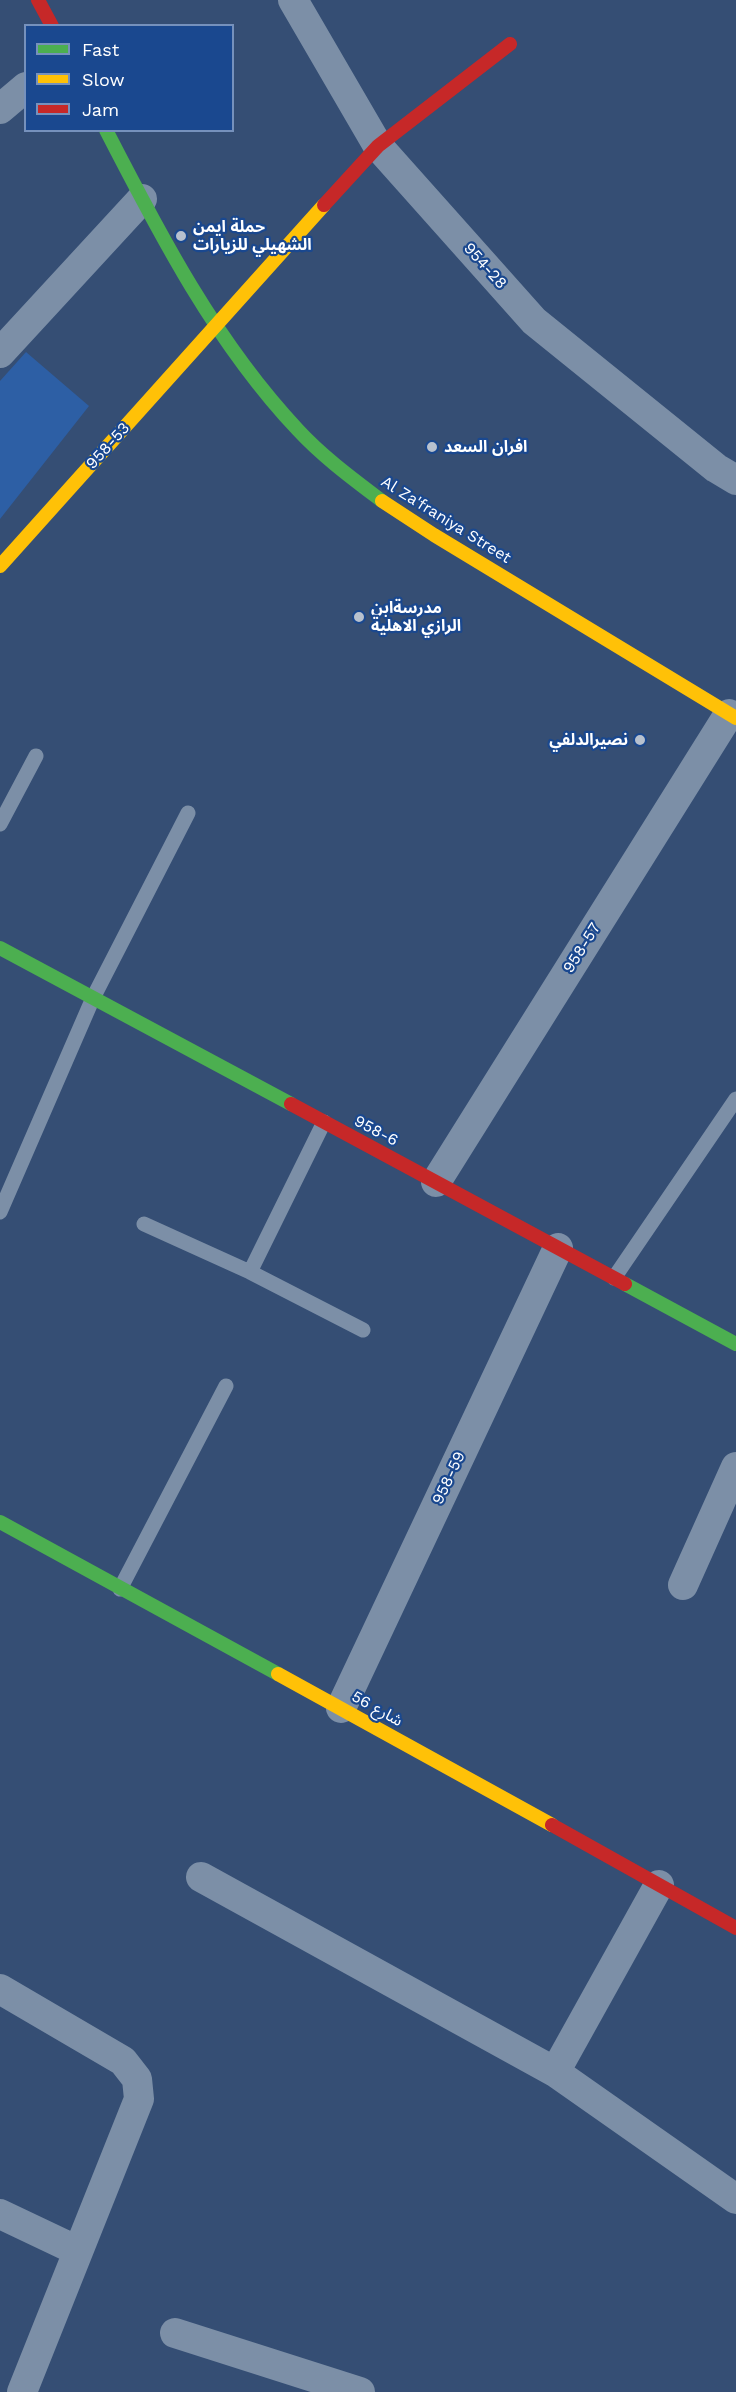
<!DOCTYPE html>
<html>
<head>
<meta charset="utf-8">
<style>
  body { margin:0 }
  #map { position:relative; width:736px; height:2392px; overflow:hidden; background:#354e74; font-family:"Work Sans",sans-serif }
  canvas { display:block }
  .legend { position:absolute; left:24px; top:24px; width:210px; height:108px; box-sizing:border-box; background:#1a488f; border:2px solid #7691bc; margin:0; padding:8px 10px; list-style:none; font-size:18px; color:#fff }
  .legend li { display:flex; align-items:center; gap:12px; height:30px }
  .legend b { width:30px; border:2px solid #7691bc }
</style>
</head>
<body>
<div id="map">
<canvas width="736" height="2392"></canvas>
<ul class="legend">
<li><b style="height:8px;background:#4caf50"></b>Fast</li>
<li><b style="height:8px;background:#ffc107"></b>Slow</li>
<li><b style="height:8px;background:#c62828"></b>Jam</li>
</ul>
</div>
<script>
const ctx = document.querySelector('canvas').getContext('2d');
ctx.lineJoin = 'round';
function fill(path, color) { ctx.fillStyle = color; ctx.fill(path, 'evenodd'); }
function strokePath(path, color, width, dash) { ctx.strokeStyle = color; ctx.lineWidth = width; ctx.lineCap = dash ? 'butt' : 'round'; ctx.setLineDash(dash || []); ctx.stroke(path); }
function write(font, color, halo, rows, align = 'center') {
  ctx.font = font + ' "Work Sans","Noto Sans Arabic",sans-serif'; ctx.lineWidth = 4.5; ctx.setLineDash([]); ctx.textBaseline = 'middle'; ctx.strokeStyle = halo; ctx.fillStyle = color; for (const [text, x, y, turn = 0] of rows) {
    ctx.save(); ctx.translate(x, y); ctx.rotate((+turn || 0) * Math.PI / 180); ctx.textAlign = isNaN(turn) ? turn : align; if (halo) ctx.strokeText(text, 0, 0); ctx.fillText(text, 0, 0); ctx.restore();
  }
}
const green = new Path2D(`
  M26,352L89,406L0,519V381Z`);
const lane = new Path2D(`
  M0,824L36,756
  M0,1212L93,998L188,813
  M144,1224L250,1272L363,1330
  M250,1272L324,1122
  M614,1278L736,1099
  M120,1589L226,1386`);
const street = new Path2D(`
  M293,0L378,146L534,321L716,468L736,480
  M0,109L26,87
  M0,353L142,199
  M436,1182L729,714
  M683,1585L736,1467
  M341,1708L558,1248
  M201,1877L555,2072L736,2199
  M0,1989L123,2061L137,2079L139,2099L22,2392
  M555,2072L659,1885
  M0,2214L78,2251
  M175,2333L360,2392`);
const fast = new Path2D(`
  M106,130C160,235 216,343 298,430C323,457 353,479 382,501
  M0,948L291,1104
  M625,1284L736,1344
  M0,1522L278,1674`);
const slow = new Path2D(`
  M382,501L434,535L736,718
  M0,566L324,205
  M278,1674L552,1825`);
const jam = new Path2D(`
  M38,0L52,26
  M324,205L378,146L510,44
  M291,1104L625,1284
  M552,1825L736,1928`);
const markers = [
  [181,236,6,"#b8c1ce"],
  [432,447,6,"#b8c1ce"],
  [359,617,6,"#b8c1ce"],
  [640,740,6,"#b8c1ce"]
];
const poiNames = [
  ["حملة ايمن",193,227],
  ["الشهيلي للزيارات",193,245],
  ["افران السعد",444,447],
  ["مدرسةابن",371,608],
  ["الرازي الاهلية",371,626],
  ["نصيرالدلفي",628,740,"right"]
];
const streetNames = [
  ["954-28",485,266,48],
  ["958-53",108,446,-48],
  ["Al Za'franiya Street",446,520,32],
  ["958-57",582,948,-58],
  ["958-6",376,1131,28],
  ["958-59",449,1478,-65],
  ["شارع 56",377,1709,29]
];
fill(green, '#2d5fa5');
strokePath(lane, '#7c8fa7', 15);
strokePath(street, '#7c8fa7', 30);
strokePath(fast, '#4caf50', 14);
strokePath(slow, '#ffc107', 14);
strokePath(jam, '#c62828', 14);
for (const [x, y, r, color] of markers) { const dot = new Path2D(); dot.arc(x, y, r, 0, 2 * Math.PI); ctx.fillStyle = color; ctx.fill(dot); strokePath(dot, '#1a488f', 2); }
write('bold 16px', '#fff', '#1a488f', poiNames, 'left');
write('16px', '#fff', '#1a488f', streetNames);
</script>
</body>
</html>
